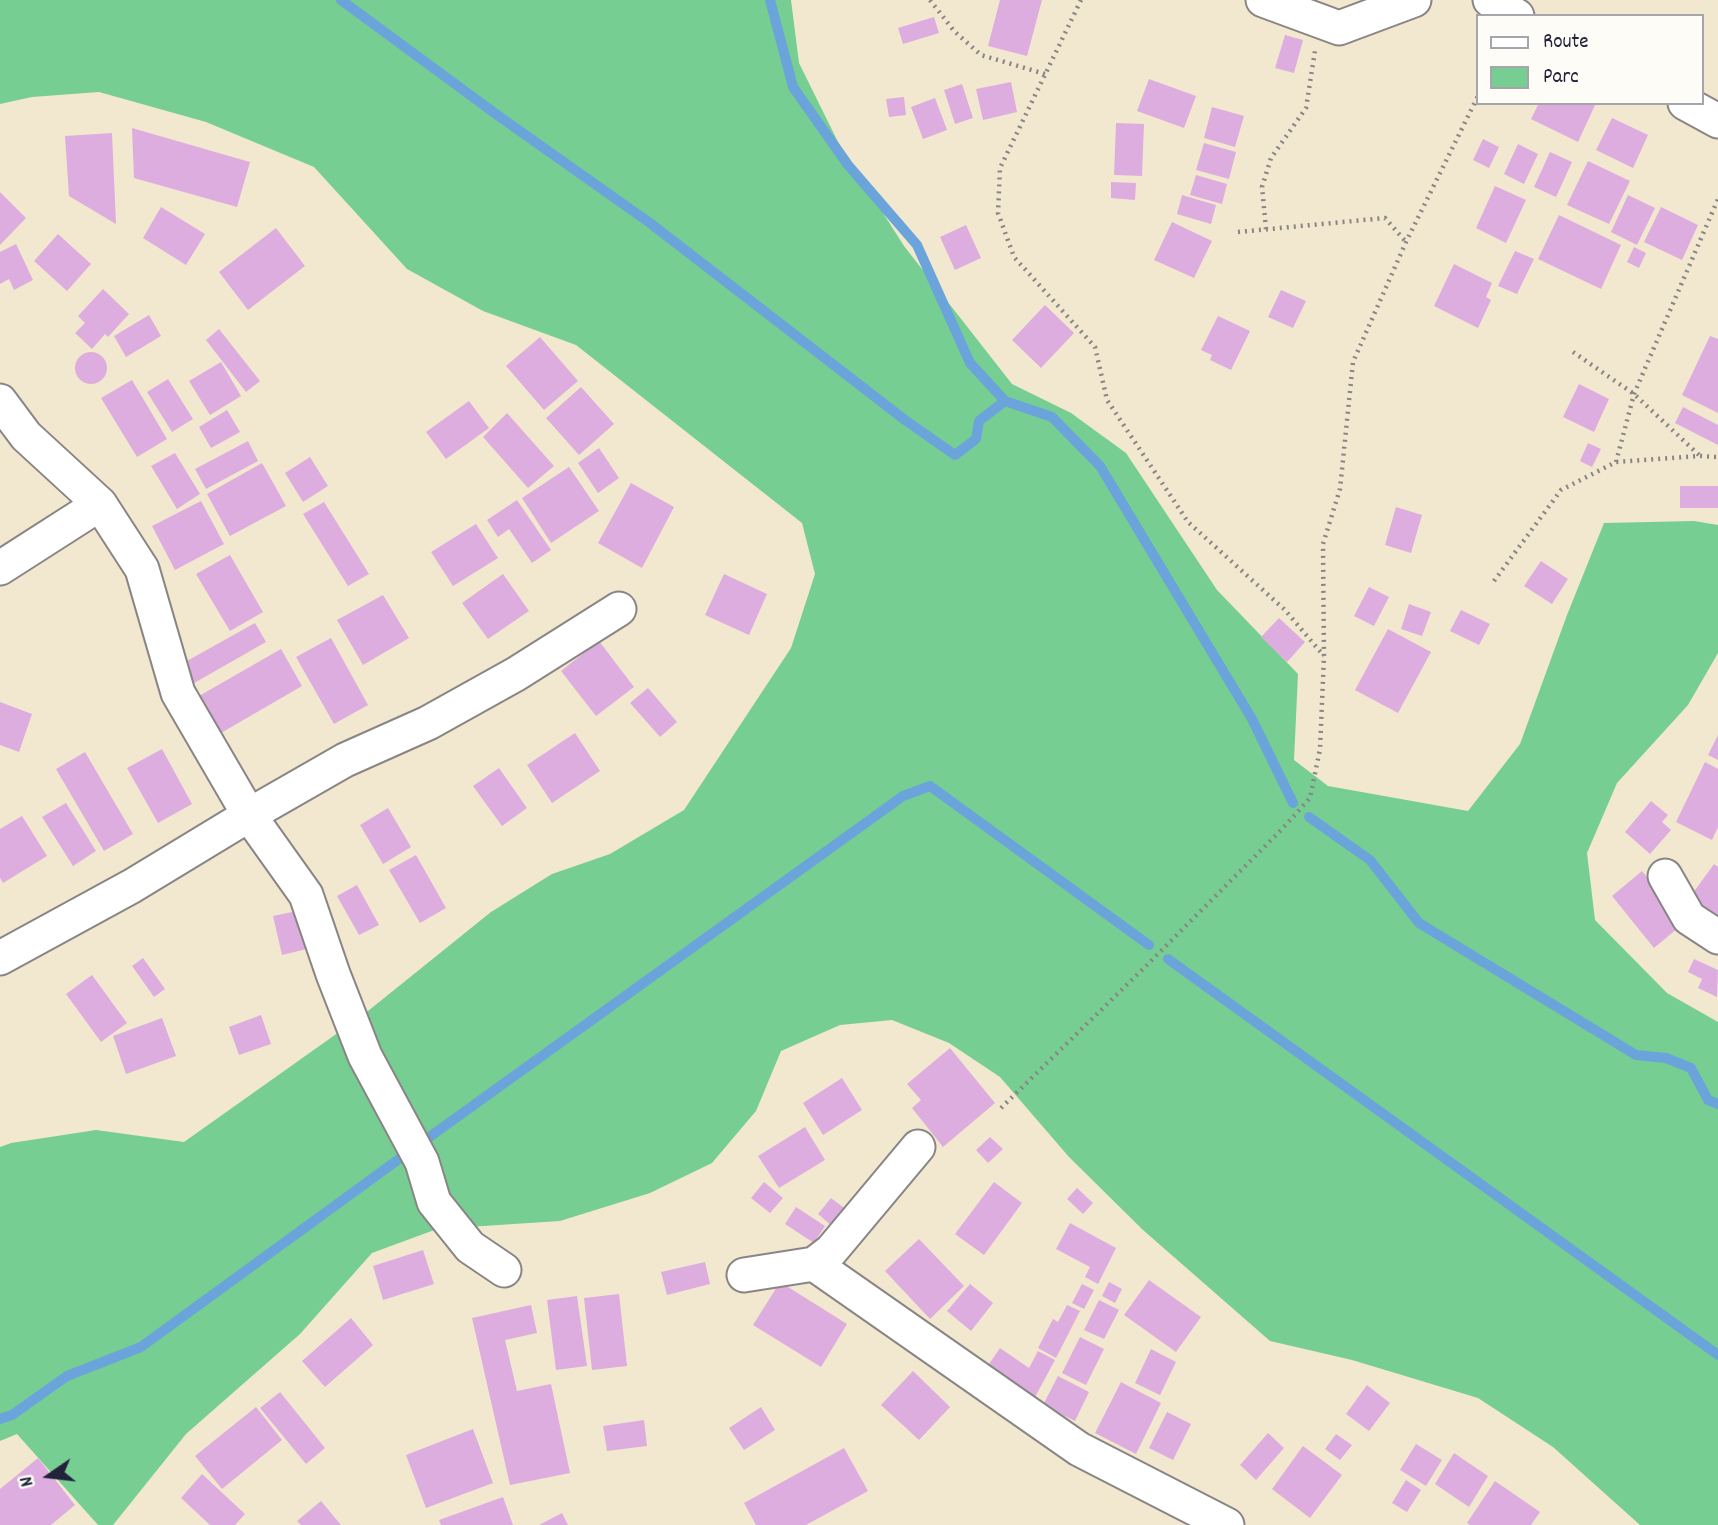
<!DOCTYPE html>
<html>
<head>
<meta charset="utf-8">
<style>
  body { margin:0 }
  #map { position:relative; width:1718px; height:1525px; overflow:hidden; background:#f2e8cf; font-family:Dekko,sans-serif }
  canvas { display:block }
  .legend { position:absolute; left:1476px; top:14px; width:228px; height:91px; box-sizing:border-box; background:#fdfcf7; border:2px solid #a5a5ac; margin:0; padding:9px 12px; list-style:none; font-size:21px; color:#22223b }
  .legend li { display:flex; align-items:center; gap:14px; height:35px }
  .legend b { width:35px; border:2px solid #a5a5ac }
  .north { position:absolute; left:14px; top:1441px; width:70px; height:70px; -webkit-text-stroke:5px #fdfcf7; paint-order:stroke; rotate:256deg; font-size:19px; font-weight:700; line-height:28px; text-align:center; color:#22223b }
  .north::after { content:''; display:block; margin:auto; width:24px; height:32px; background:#22223b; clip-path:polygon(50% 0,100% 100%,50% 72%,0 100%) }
</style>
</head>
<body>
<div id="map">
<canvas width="1718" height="1525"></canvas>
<ul class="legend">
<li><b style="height:9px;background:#fff"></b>Route</li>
<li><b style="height:19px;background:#77ce93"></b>Parc</li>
</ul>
<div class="north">N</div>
</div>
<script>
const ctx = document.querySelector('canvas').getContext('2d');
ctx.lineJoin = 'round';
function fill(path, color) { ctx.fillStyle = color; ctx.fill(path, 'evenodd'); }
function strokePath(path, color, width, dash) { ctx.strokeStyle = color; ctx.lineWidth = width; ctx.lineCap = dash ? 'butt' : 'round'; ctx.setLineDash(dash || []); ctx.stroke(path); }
const green = new Path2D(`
  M0,0H791L799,63L838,142L904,246L1012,384L1071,413L1126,453L1217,590L1298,674L1294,760L1328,786L1468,811L1520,744L1567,615L1604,523L1694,521L1718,525V653L1688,705L1617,783L1587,853L1595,920L1667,993L1718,1022V1525H1640L1553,1447L1478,1398L1352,1360L1270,1341L1143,1230L1069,1157L1000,1077L949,1043L892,1020L840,1025L781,1051L756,1111L712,1163L650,1193L560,1221L437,1229L372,1253L300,1334L186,1434L113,1525H98L17,1434L0,1441V1147L11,1143L96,1130L184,1142L363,1015L491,912L552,874L610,854L684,810L791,648L815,574L802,523L576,345L483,311L407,269L314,167L206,122L99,92L32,97L0,104Z`);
const stream = new Path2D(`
  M341,0L500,117L650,223L905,420L955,455L976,439L979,421L1005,401
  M770,0L793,87L848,165L917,245L970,363L1005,401L1052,417L1100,466L1252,719L1293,803
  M1309,817L1370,860L1419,923L1636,1055L1666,1058L1691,1068L1708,1100L1718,1104
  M1168,959L1718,1355
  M0,1419L12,1415L67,1376L141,1347L410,1151L903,796L930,786L1149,945`);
const building = new Path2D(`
  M1000,0H1042L1027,56L988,46Z
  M934,17L939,33L903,44L898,28Z
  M1285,35L1303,40L1294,73L1275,68Z
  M1149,79L1196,96L1184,128L1137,111Z
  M1011,82L1017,112L983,120L976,89Z
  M962,84L973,118L955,124L944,90Z
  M904,97L906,115L889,117L886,99Z
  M935,98L947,130L923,139L911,107Z
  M1539,103H1596L1578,142L1531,119Z
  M1212,107L1244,116L1235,147L1204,138Z
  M1612,118L1648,135L1633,168L1596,150Z
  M1116,123L1144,124L1142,176L1114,175Z
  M132,128L250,162L237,207L134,178Z
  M112,133L116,224L69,196L65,136Z
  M1483,139L1499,147L1489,168L1473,160Z
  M1204,143L1236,152L1229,179L1196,170Z
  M1518,144L1538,154L1524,184L1504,174Z
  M1550,152L1572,162L1556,197L1534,187Z
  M1588,161L1630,181L1609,224L1567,205Z
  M1196,175L1227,184L1222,204L1190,195Z
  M1111,182L1136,183L1135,200L1111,198Z
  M1495,186L1526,200L1506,243L1476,228Z
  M0,192L26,218L0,245Z
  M1182,195L1216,205L1211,224L1177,214Z
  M1628,195L1655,208L1637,245L1611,232Z
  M161,207L205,234L186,265L143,238Z
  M1661,207L1698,225L1682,260L1644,242Z
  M1559,215L1621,245L1601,289L1538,259Z
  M1172,222L1212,241L1194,278L1154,260Z
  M966,225L981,258L955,270L940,237Z
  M276,228L305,266L248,310L219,272Z
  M58,234L91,264L67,291L34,261Z
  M16,244L33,280L14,290L9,279L0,284V252Z
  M1634,247L1646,253L1639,268L1627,262Z
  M1515,251L1534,259L1517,294L1498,286Z
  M1454,264L1492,283L1486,297L1491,300L1478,328L1434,306Z
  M103,289L129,314L108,337L105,334L92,349L75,333L85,323L78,316Z
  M1281,290L1306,301L1293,328L1268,317Z
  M1045,305L1074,333L1041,368L1012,340Z
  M149,315L161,336L126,357L114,336Z
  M1218,316L1250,331L1231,370L1210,360L1212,355L1201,350Z
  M219,329L260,381L246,392L206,340Z
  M1710,336L1718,339V413L1682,395Z
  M540,337L578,381L544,410L506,366Z
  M75 368a16 16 0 1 1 32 0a16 16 0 1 1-32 0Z
  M221,362L241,396L210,415L189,381Z
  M168,379L193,419L172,432L147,392Z
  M132,380L167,439L137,457L101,398Z
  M1579,384L1609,399L1594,432L1563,417Z
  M581,387L614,424L579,455L546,418Z
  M469,401L489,428L446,459L426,432Z
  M1683,407L1718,425V445L1675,423Z
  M227,410L240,432L211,448L199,427Z
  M507,413L554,466L528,488L483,437Z
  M248,441L258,461L206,489L195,469Z
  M1588,443L1601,449L1592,467L1580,461Z
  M599,448L619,478L598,493L578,463Z
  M175,453L200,494L177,509L151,466Z
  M310,457L328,486L303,502L285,473Z
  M262,463L286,506L230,536L207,494Z
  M569,467L599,511L551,543L522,498Z
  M631,483L674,507L642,568L598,543Z
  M1680,486H1718V508H1680Z
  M517,500L551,550L532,563L509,529L498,537L487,520Z
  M201,501L224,544L175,570L152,526Z
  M324,502L369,574L348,586L303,514Z
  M1396,507L1422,515L1411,553L1385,545Z
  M476,524L498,558L453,586L431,552Z
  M230,555L263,612L230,631L196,574Z
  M1541,561L1568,579L1552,604L1524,586Z
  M503,574L529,611L488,639L462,603Z
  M724,574L767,594L749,635L705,615Z
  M1369,587L1389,597L1374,626L1354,616Z
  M383,595L409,638L363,665L337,620Z
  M1409,604L1431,612L1422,636L1401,629Z
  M1461,610L1490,624L1479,645L1450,631Z
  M1279,618L1305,642L1287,662L1261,637Z
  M255,623L266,642L189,686L178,666Z
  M1388,629L1431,652L1398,713L1355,690Z
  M331,638L368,705L334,724L296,657Z
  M599,641L634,687L596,716L561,671Z
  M281,649L302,686L221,733L199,696Z
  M648,688L677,722L660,737L630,703Z
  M0,702L32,714L19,752L0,745Z
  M575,733L600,771L552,803L527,765Z
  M1718,735V760L1708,755Z
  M162,749L192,804L158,823L127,768Z
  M85,752L133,834L104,851L56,769Z
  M1705,762L1718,769V827L1712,840L1676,822Z
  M499,768L527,808L502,826L473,786Z
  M1651,801L1668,815L1662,822L1671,830L1650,854L1625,832Z
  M66,803L96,851L73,866L42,817Z
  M388,808L411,847L383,864L360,825Z
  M22,816L47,856L3,883L0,878V829Z
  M416,855L446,908L420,923L389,870Z
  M1714,864L1718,867V917L1690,897Z
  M1642,871L1684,923L1654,948L1612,896Z
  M357,885L379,925L359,935L337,896Z
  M302,910L311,948L282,955L273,916Z
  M143,958L165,989L154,997L132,966Z
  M1694,959L1718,970L1717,997L1698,988L1702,979L1688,972Z
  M92,975L127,1023L101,1042L66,994Z
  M261,1015L271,1044L239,1055L229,1027Z
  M162,1018L176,1056L126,1074L113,1036Z
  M950,1048L995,1103L943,1147L912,1108L921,1100L907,1084Z
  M842,1078L862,1110L823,1135L803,1103Z
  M805,1127L825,1160L779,1188L758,1156Z
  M990,1137L1003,1149L988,1163L976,1150Z
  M764,1182L783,1198L770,1213L751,1198Z
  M994,1182L1022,1203L984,1255L955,1234Z
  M1077,1188L1093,1203L1083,1214L1067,1199Z
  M831,1198L848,1211L834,1228L818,1214Z
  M796,1207L825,1226L814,1243L785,1224Z
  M1070,1223L1116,1248L1098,1284L1085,1277L1090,1267L1056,1249Z
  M919,1239L964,1286L930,1319L885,1271Z
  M423,1250L434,1284L383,1300L373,1266Z
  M705,1262L710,1284L667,1295L661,1272Z
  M1149,1280L1201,1317L1176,1352L1124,1315Z
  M780,1282L847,1324L821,1367L753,1325Z
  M1109,1282L1122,1289L1115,1303L1102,1296Z
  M970,1284L993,1303L971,1331L947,1311Z
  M1082,1284L1094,1290L1084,1309L1072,1303Z
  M619,1294L627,1366L592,1370L584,1298Z
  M577,1296L587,1366L556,1370L547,1300Z
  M1099,1300L1119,1310L1104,1339L1084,1330Z
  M531,1305L537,1333L505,1340L517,1391L551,1384L570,1473L510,1485L472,1318Z
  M1067,1305L1080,1311L1056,1358L1038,1348L1053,1319L1058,1322Z
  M351,1318L373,1345L325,1387L302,1361Z
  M1080,1337L1104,1349L1086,1385L1062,1373Z
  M1000,1348L1029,1368L1038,1351L1055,1360L1034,1399L987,1367Z
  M1151,1349L1176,1362L1160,1395L1135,1383Z
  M913,1371L950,1407L919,1440L881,1405Z
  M1058,1376L1089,1392L1075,1421L1043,1405Z
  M1121,1382L1161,1403L1136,1454L1095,1433Z
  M1367,1385L1390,1403L1369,1431L1346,1414Z
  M280,1392L325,1448L306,1464L260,1408Z
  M256,1407L282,1440L222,1489L195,1456Z
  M761,1407L775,1430L744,1450L729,1428Z
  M1167,1412L1191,1424L1173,1460L1149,1448Z
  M644,1420L647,1446L607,1451L603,1426Z
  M473,1429L493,1483L426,1508L406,1455Z
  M1268,1433L1284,1448L1256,1480L1240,1465Z
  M1336,1434L1352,1445L1340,1460L1325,1449Z
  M1416,1444L1442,1460L1426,1486L1400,1470Z
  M1303,1446L1342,1475L1310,1518L1272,1489Z
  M844,1448L868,1491L806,1525H756L744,1503Z
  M1454,1453L1488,1476L1469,1507L1435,1484Z
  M38,1458L75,1505L51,1525H0V1489Z
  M202,1474L245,1514L235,1525H210L181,1498Z
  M1406,1480L1421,1490L1407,1512L1392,1503Z
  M1495,1481L1540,1512L1531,1525H1470L1467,1523Z
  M503,1497L513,1525H441L439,1520Z
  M321,1501L341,1525H301L297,1521Z
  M562,1513L568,1525H539Z`);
const path = new Path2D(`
  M930,0L954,31L981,55L1045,74
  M1081,0L1000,168L998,213L1014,257L1095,347L1107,400L1188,522L1285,610L1324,656
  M1266,229L1262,187L1271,158L1306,108L1315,51
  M1238,232L1385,218L1406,242
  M1573,352L1634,394L1699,455
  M1616,462L1634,394L1718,199
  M1494,581L1561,490L1616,462L1700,456L1718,457
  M1001,1108L1147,965L1282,829L1310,798L1320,749L1324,656L1323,544L1340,489L1353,362L1406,242L1478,96`);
const minor = new Path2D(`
  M1263,0L1339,28L1414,0
  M1490,0L1517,16
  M1685,103L1718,121
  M0,401L26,436L100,504L0,568
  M100,504L142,569L178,693L249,815L306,895L333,974L365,1056L422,1162L434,1202L470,1247L504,1270
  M1665,876L1689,918L1718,937
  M0,958L132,886L249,815L345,760L428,723L516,674L619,609
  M814,1264L1079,1449L1227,1525
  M744,1275L814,1264L831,1251L918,1147`);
fill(green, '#77ce93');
strokePath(stream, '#6aa4da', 10);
fill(building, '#ddade0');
strokePath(minor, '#8a8585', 37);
strokePath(path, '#8a8585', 4.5, [2, 5]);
strokePath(minor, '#fff', 33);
</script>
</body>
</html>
